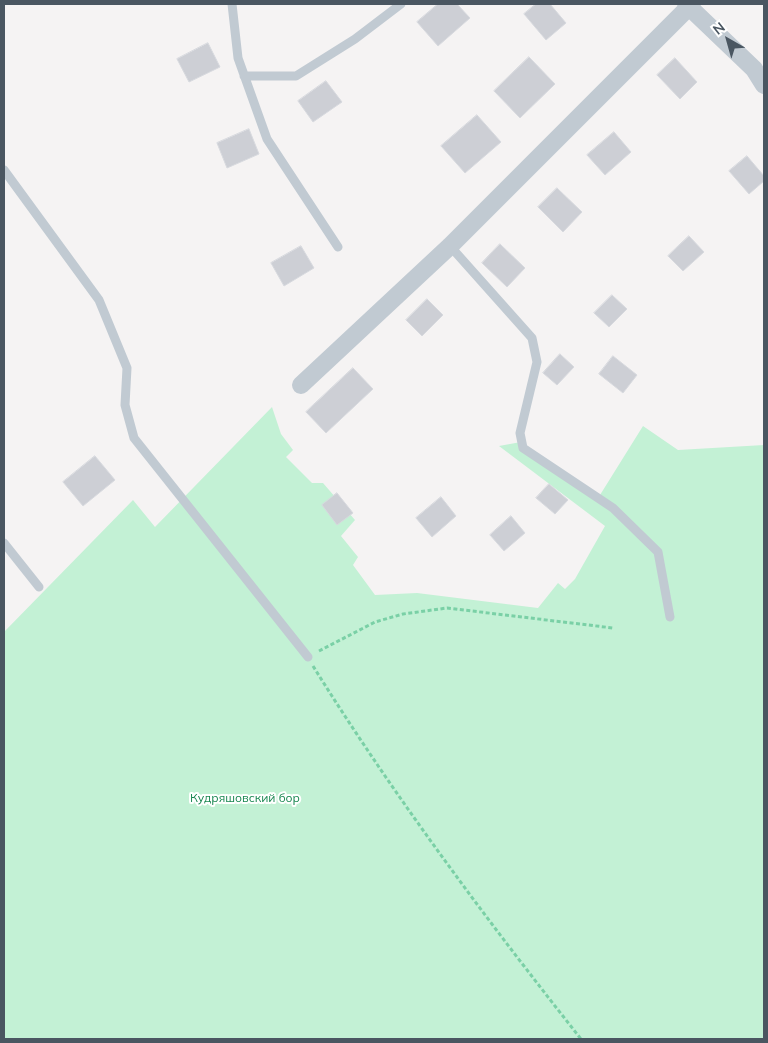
<!DOCTYPE html>
<html>
<head>
<meta charset="utf-8">
<style>
  body { margin:0 }
  #map { position:relative; width:768px; height:1043px; overflow:hidden; background:#f5f3f3; font-family:Mulish,sans-serif }
  canvas { display:block }
  .frame { position:absolute; inset:0; border:5px solid #4a5661; pointer-events:none }
  .north { position:absolute; left:703px; top:15px; width:50px; height:50px; -webkit-text-stroke:4px #fff; paint-order:stroke; rotate:322deg; font-size:14px; font-weight:700; line-height:20px; text-align:center; color:#4a5661 }
  .north::after { content:''; display:block; margin:auto; width:18px; height:22px; background:#4a5661; clip-path:polygon(50% 0,100% 100%,50% 72%,0 100%) }
</style>
</head>
<body>
<div id="map">
<canvas width="768" height="1043"></canvas>
<div class="frame"></div>
<div class="north">N</div>
</div>
<script>
const ctx = document.querySelector('canvas').getContext('2d');
ctx.lineJoin = 'round';
function fill(path, color) { ctx.fillStyle = color; ctx.fill(path, 'evenodd'); }
function strokePath(path, color, width, dash) { ctx.strokeStyle = color; ctx.lineWidth = width; ctx.lineCap = dash ? 'butt' : 'round'; ctx.setLineDash(dash || []); ctx.stroke(path); }
function write(font, color, halo, rows, align = 'center') {
  ctx.font = font + ' Mulish,sans-serif'; ctx.lineWidth = 4; ctx.setLineDash([]); ctx.textBaseline = 'middle'; ctx.strokeStyle = halo; ctx.fillStyle = color; for (const [text, x, y, turn = 0] of rows) {
    ctx.save(); ctx.translate(x, y); ctx.rotate((+turn || 0) * Math.PI / 180); ctx.textAlign = isNaN(turn) ? turn : align; if (halo) ctx.strokeText(text, 0, 0); ctx.fillText(text, 0, 0); ctx.restore();
  }
}
const green = new Path2D(`
  M272,407L281,434L293,450L286,457L312,483H323L355,520L341,536L358,557L353,565L375,595L417,593L538,608L558,583L565,589L575,579L605,526L499,446L521,442L600,495L643,426L678,450L764,445V1039H4V632L133,500L155,527Z`);
const building = new Path2D(`
  M438,4H457L470,18L438,46L417,22Z
  M536,4H550L566,23L546,40L524,14Z
  M208,43L220,67L189,82L177,59Z
  M529,57L555,84L520,118L494,91Z
  M675,58L697,82L680,99L657,75Z
  M326,81L342,102L313,122L298,101Z
  M477,115L501,142L465,173L441,146Z
  M249,129L259,154L227,168L217,143Z
  M614,132L631,152L605,175L587,155Z
  M747,156L764,176V181L749,194L729,171Z
  M557,188L582,212L563,232L538,207Z
  M689,236L704,252L683,271L668,256Z
  M500,244L525,268L507,287L482,263Z
  M301,246L314,268L284,286L271,263Z
  M612,295L627,309L609,327L594,313Z
  M427,299L443,315L422,336L406,320Z
  M560,354L574,367L557,385L543,373Z
  M613,356L637,375L623,393L599,374Z
  M353,368L373,389L326,433L306,412Z
  M95,456L115,480L83,506L63,482Z
  M549,484L568,500L555,514L536,498Z
  M337,493L353,513L337,525L322,505Z
  M441,497L456,516L432,537L416,518Z
  M511,516L525,533L504,551L490,535Z`);
const path = new Path2D(`
  M319,651L375,622L403,614L447,608L613,628
  M313,666C394,796 486,919 581,1039`);
const lane = new Path2D(`
  M232,4L238,58L267,139L338,247
  M244,76H296L355,39L401,4
  M4,170L99,300L127,368L125,405L134,438L308,657
  M450,246L532,338L537,362L520,433L523,448L613,508L658,552L670,617
  M4,543L39,587`);
const street = new Path2D(`
  M686,4L754,69L764,85
  M301,385L450,246L692,4`);
const parkNames = [
  ["Кудряшовский бор",245,798]
];
fill(green, '#c3f1d5');
fill(building, '#cdcfd5');
strokePath(building, '#d7d9de', 1);
strokePath(path, '#7ad0a6', 3, [4, 2.5]);
strokePath(lane, '#c1cad2', 9);
strokePath(street, '#c1cad2', 18);
write('12px', '#17864f', '#fff', parkNames);
</script>
</body>
</html>
